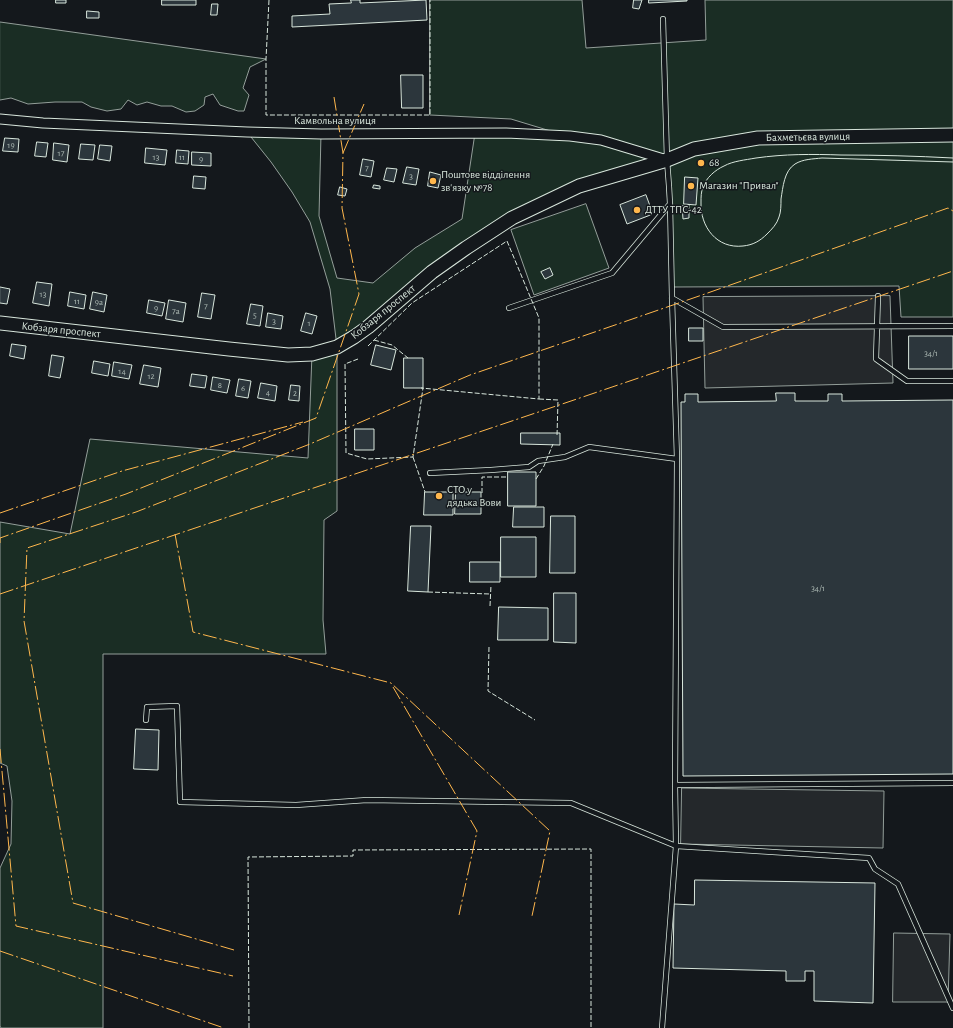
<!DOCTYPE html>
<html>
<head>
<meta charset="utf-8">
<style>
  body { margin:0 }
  canvas { display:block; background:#14181c }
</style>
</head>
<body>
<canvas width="953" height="1028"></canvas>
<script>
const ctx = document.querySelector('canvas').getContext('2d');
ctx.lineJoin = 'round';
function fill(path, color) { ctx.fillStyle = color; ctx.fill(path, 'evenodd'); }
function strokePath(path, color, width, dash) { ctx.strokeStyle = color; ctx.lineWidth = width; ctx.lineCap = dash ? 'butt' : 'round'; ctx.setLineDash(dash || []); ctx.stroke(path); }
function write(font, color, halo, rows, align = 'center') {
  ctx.font = font + ' "Alegreya Sans",sans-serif'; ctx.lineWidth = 3; ctx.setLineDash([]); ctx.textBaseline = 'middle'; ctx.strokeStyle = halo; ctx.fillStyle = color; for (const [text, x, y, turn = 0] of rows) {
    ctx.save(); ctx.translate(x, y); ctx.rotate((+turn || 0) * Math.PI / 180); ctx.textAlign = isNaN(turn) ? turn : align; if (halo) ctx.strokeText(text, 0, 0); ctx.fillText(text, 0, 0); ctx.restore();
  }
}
const green = new Path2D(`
  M430,0H582L586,48L706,40L705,0H953V317H901L899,286L671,287L666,160L512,218L337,347V511L324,520L323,620L326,654H103V1028H1L0,1026V868L11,844L12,801L7,766L0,763V522L70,534L90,439L308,458L312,354L337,347L330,289L310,222L292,192L271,162L247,132L321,134L319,216L337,278L373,283L415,248L462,219L475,133L567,136L511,119L430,115Z
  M0,22L266,59L250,67L243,88L249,95L244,111H238L220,105L213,94L205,97L204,105L195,111L186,112L172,106H161L147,102L137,105L128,100L121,109L107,111L91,107L82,102H55L28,104L11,98L0,100Z
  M586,204L609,268L534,295L511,230Z`);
const parking = new Path2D(`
  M890,296L893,383L705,388L703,297Z
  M682,788L884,791L883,848L681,844Z
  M894,933L950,934L948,1002H893Z`);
const building = new Path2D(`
  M56,0H66V3H56Z
  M162,0H196V5H162Z
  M351,0H360V3L426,0L427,20L292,27V16L330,14L329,4L351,3Z
  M634,0H642L639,9L633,8Z
  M649,0H687V1L649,3Z
  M212,4H218L217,15H211Z
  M87,11L99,12V18H87Z
  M401,75H423V108H402Z
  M5,138L19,139L18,152L3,151Z
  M37,142L48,143L46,157L35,156Z
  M54,143L69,145L67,162L53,160Z
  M81,144L95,145L93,160L79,159Z
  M100,145L112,146L110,161L98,159Z
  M146,148L167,150L165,165L145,163Z
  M177,150L189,151L188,164L176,163Z
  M192,152L211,153V166L192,165Z
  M363,159L374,161L371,177L360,175Z
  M407,167L419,169L416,185L403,183Z
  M387,168L397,169L394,182L384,180Z
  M430,172L441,175L438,188L428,186Z
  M194,176L206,177L205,189L193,188Z
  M685,177L698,178L696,205L684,204Z
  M374,185L380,186V189L373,188Z
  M340,187L347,189L345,196L338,195Z
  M646,195L653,214L627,224L620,205Z
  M689,205V218L683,219L682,206Z
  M550,268L553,275L545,279L541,272Z
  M37,282L52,284L49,306L33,303Z
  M0,287L10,289L7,304L0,303Z
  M70,292L86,295L84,309L68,306Z
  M93,292L107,295L104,312L90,309Z
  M202,293L215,295L211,319L198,317Z
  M149,300L165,303L162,316L147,313Z
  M169,300L186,303L183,322L166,319Z
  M251,304L263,306L260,326L247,324Z
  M268,313L283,316L281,329L266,327Z
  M306,313L317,316L312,334L301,331Z
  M689,328H703V341H689Z
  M909,336H953V369H909Z
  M12,344L26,346L24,359L10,356Z
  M376,345L396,350L391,370L371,365Z
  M52,355L64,357L60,378L49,376Z
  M404,358H423V388H404Z
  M94,361L110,364L108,376L92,373Z
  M114,362L132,365L129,379L112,376Z
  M144,365L161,368L158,387L140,384Z
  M192,374L207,376L205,388L190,386Z
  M213,377L230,380L227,393L211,390Z
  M239,379L251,381L248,398L236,396Z
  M261,383L277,386L275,401L258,398Z
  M291,385L300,386L299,401L289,400Z
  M776,393H795V401H828V394H842V401L953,400V774L683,776L681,402H685V394H698V402L776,401Z
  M355,429H374V450H355Z
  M521,433H560V445L521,444Z
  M508,472H536V506H508Z
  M425,492H453V515H424Z
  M456,492H481V514H455Z
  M514,507H544V527H513Z
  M551,516H575V573H550Z
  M411,526H431L428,592L408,591Z
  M501,537H536V577H501Z
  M470,562H500V582H470Z
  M554,593H576V643L554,642Z
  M499,607L548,608V640H498Z
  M136,729L159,730L158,770L134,769Z
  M695,880L875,883L873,1003L814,1001V971H805V981H786V971L673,968L674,904L694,905Z`);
const lane = new Path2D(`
  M878,296L876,359L907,381H953
  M672,298L723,327L953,326
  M509,308L612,273L670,204
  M430,473L491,470L529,467L538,461L565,457L589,447L677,459
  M146,720L147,707L177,706L180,802L296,805L367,800L571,803L676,846L869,858L875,869L898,884L953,1008
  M675,785L953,783
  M662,1028L676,846L675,785L677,459L672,298L670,204L669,186L667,160L663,19`);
const street = new Path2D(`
  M0,119L43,123L247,132L321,134L506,133L570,136L601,140L667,160`);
const secondary = new Path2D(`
  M0,323L229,349L288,355L312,354L337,347L354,337L368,327L432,272L466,248L512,218L579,186L667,160L694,149L758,138L953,135`);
const tram = new Path2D(`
  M953,158C916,156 878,155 841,155C812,154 784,154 756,158C745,160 733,161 724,166C715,170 706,178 703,187C701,192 701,197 701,202C700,227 717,249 743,246C753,245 760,241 767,234C772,229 777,224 779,217C781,212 781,205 781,199C783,187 784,171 795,164C803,159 813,159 822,158L953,162`);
const fence = new Path2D(`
  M269,0L266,59V115H430V0
  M374,340L392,345L408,358
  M368,346L412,303L507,241L539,318V399L421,388
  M358,359L345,364L346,453L367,459L413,457L423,388
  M539,399L558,400L557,436
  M413,457L425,492
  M536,479L544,466L553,444
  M482,493V477H508
  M428,592L490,594
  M490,606L491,585
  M489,647L488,691L535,720
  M249,1028L248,857L353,856V850L591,849V1028`);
const power = new Path2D(`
  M343,153L364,104
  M0,513L122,471L303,422
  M175,534L193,632L391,683L550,831L532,916
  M0,543V538L126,494L316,418L359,294L342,208L343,153L334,97
  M0,594L571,401L953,271
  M393,687L477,831L459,915
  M0,749L16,926L233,976
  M234,950L73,903L24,621L27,548L136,512L310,444L470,375L702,295L948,208L953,211
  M0,951L224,1028`);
const markers = [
  [701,163,4,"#ffb74d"],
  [433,181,4,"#ffb74d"],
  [691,186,4,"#ffb74d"],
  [637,210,4,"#ffb74d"],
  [439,496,4,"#ffb74d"]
];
const numberNames = [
  ["19",11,145],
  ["17",61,153],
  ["13",156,157],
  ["11",182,157],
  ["9",201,159],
  ["7",367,168],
  ["3",411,176],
  ["13",43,294],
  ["11",77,301],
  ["9а",99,302],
  ["7",206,306],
  ["9",156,308],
  ["7а",176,311],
  ["5",255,315],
  ["3",274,321],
  ["1",309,323],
  ["34/1",931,353],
  ["14",122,371],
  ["12",151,376],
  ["8",220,385],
  ["6",243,388],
  ["4",268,392],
  ["2",295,393],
  ["34/1",818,588]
];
const streetNames = [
  ["Камвольна вулиця",335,121],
  ["Бахметьєва вулиця",808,137,-1],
  ["Кобзаря проспект",383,312,-39],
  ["Кобзаря проспект",61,330,6]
];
const poiNames = [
  ["68",709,163],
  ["Поштове відділення",441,175],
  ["зв'язку №78",441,188],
  ["Магазин \"Привал\"",699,186],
  ["ДТТУ ТПС-42",645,210],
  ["СТО у",447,490],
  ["дядька Вови",447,503]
];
fill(green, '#1a2d24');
strokePath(green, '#939e99', 1);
fill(parking, '#24282b');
strokePath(parking, '#939e99', 1);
fill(building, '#2c363c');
strokePath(building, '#d8e6dc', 1);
strokePath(lane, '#d8e6dc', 6);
strokePath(street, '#d8e6dc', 11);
strokePath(secondary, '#d8e6dc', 15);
strokePath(lane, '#14181c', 4.5);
strokePath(street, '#14181c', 9);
strokePath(secondary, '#14181c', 13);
strokePath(tram, '#d8e6dc', 1);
strokePath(fence, '#d8e6dc', 1, [5, 2]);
strokePath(power, '#ffb74d', 1, [14, 3, 2, 3]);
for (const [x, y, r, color] of markers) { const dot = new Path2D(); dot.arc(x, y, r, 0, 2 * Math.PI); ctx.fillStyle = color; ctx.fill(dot); strokePath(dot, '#14181c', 1.5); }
write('9px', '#adbab4', null, numberNames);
write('11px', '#d8e6dc', '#14181c', streetNames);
write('11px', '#d8e6dc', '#14181c', poiNames, 'left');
</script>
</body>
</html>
